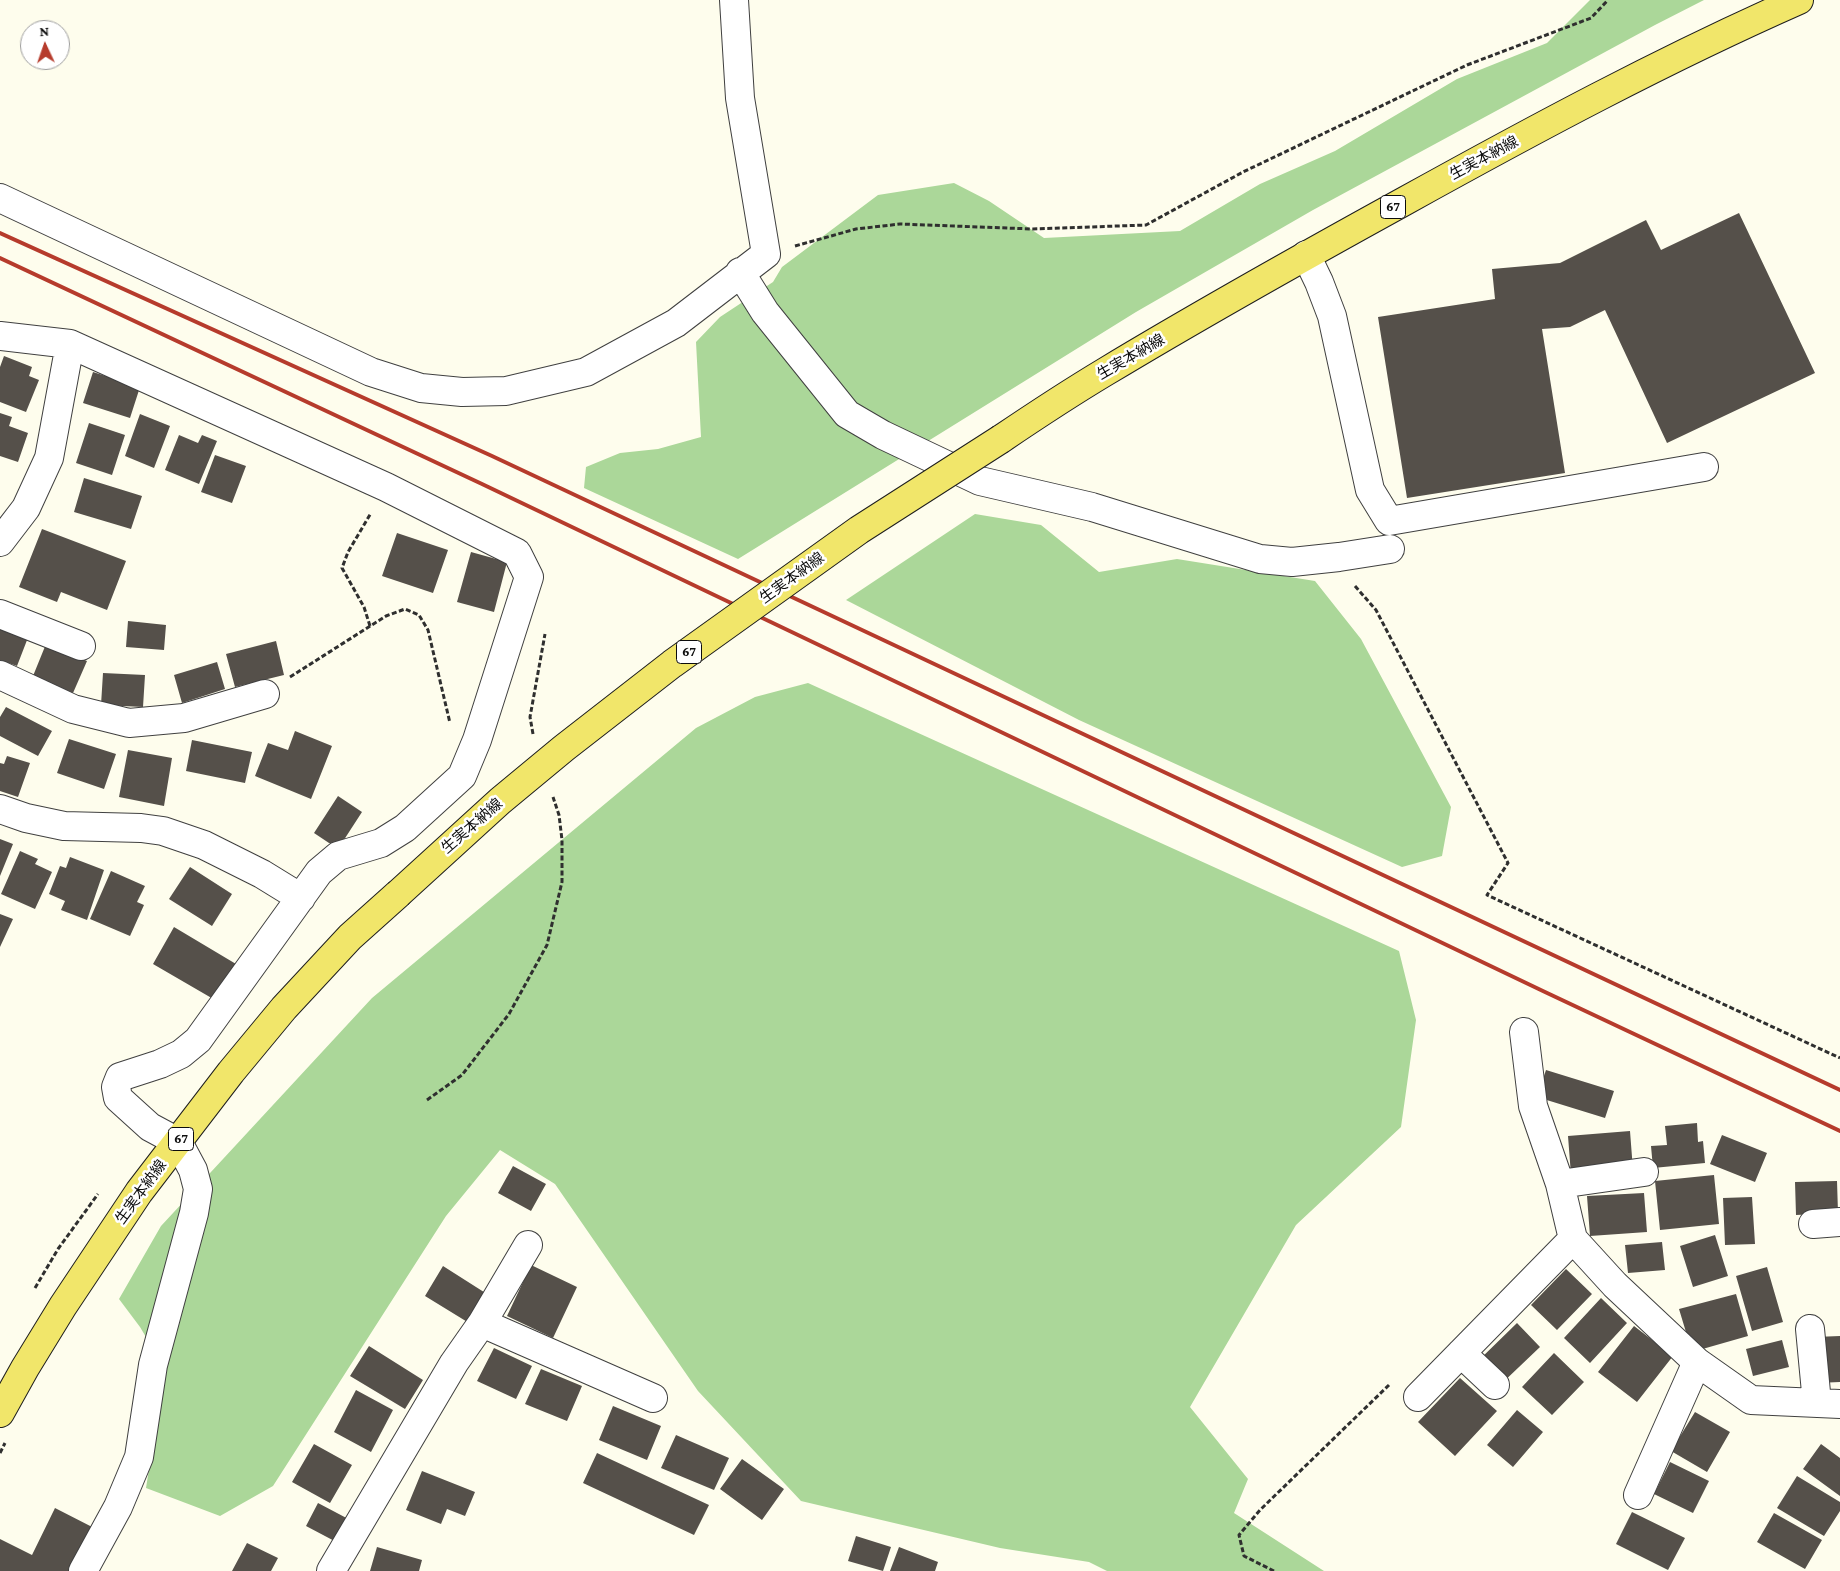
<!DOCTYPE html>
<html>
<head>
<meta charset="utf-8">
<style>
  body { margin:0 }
  #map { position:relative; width:1840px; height:1571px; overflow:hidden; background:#fefded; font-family:"Crimson Pro",serif }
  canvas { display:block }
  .north { position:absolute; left:20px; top:20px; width:50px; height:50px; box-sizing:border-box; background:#fff; border:1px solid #9e9e9e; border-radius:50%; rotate:357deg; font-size:14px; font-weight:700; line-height:20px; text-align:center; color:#0d0d0d }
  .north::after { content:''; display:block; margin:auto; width:18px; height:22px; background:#b63b2c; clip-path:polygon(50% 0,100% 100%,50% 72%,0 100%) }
</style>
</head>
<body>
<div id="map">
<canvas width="1840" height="1571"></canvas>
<div class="north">N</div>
</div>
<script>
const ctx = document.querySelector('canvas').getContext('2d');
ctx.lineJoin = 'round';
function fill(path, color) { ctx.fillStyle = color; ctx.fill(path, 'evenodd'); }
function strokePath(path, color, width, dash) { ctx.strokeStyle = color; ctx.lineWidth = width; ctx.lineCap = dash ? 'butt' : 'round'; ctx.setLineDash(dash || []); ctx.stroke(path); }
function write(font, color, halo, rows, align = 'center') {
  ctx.font = font + ' "Crimson Pro","Noto Sans JP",serif'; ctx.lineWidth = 5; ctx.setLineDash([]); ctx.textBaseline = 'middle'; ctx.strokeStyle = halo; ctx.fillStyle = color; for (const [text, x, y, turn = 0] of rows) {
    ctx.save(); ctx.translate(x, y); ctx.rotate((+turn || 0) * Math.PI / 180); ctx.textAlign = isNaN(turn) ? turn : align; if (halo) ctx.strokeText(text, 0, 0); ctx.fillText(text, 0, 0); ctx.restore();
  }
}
const forest = new Path2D(`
  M1590,0H1704L1655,25L1313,210L1136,312L738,559L584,488L586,467L620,453L658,449L701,437L696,342L720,317L773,282L782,267L878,195L954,183L989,201L1044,238L1180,231L1260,184L1335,151L1457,79L1547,43Z
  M975,514L1041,525L1099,572L1177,559L1315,581L1361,639L1451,807L1442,856L1402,867L1079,720L846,600Z
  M808,683L1399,951L1416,1020L1401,1127L1296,1225L1190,1407L1248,1479L1234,1513L1324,1571H1107L1089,1562L1000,1548L801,1501L698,1391L555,1184L500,1150L446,1216L273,1486L220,1516L146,1488L165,1369L140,1327L119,1299L161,1226L372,998L696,728L755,697Z`);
const building = new Path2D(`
  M1739,213L1815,373L1667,443L1605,310L1570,327L1542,329L1565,473L1407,498L1378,317L1495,299L1492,269L1560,263L1646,220L1661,250Z
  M4,356L32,367L29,376L39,380L26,412L0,402V367Z
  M93,372L140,387L130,418L83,403Z
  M0,413L12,417L9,426L28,433L18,462L0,456Z
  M140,414L170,426L154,468L125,456Z
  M89,423L125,435L112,475L76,463Z
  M179,435L198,443L202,435L217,441L199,484L165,470Z
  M215,455L246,466L232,503L201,492Z
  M84,478L142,496L131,529L74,512Z
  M42,529L126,561L107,610L61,592L57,602L19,587Z
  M397,533L448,550L433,593L382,576Z
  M471,552L507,562L494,612L457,602Z
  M128,621L166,625L164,650L126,647Z
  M0,624L29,635L17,666L0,660Z
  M276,641L284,675L235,687L226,654Z
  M46,644L87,661L73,693L33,676Z
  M217,662L225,689L182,703L174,675Z
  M103,673L145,675L143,707L101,705Z
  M6,707L52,731L38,756L0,736V717Z
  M295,731L332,746L311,799L255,776L268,743L288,750Z
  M69,739L116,754L104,789L57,773Z
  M192,740L252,752L245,783L186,771Z
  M128,750L172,758L164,806L119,797Z
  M7,756L30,763L18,797L0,791V763L4,764Z
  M338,796L362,812L338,849L314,833Z
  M0,839L13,844L0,876Z
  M20,851L38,859L35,864L52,872L35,909L1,894Z
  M70,857L104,870L87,920L61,910L65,901L49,894L60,866L66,868Z
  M190,867L232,894L212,926L169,899Z
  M111,871L145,886L137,902L144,905L130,936L90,919Z
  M0,914L13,919L0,947Z
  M174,927L236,964L215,1000L153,964Z
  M1546,1070L1614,1091L1605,1118L1537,1097Z
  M1697,1123L1698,1142L1703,1141L1705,1163L1653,1168L1651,1146L1667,1145L1665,1126Z
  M1630,1131L1633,1170L1571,1175L1568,1136Z
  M1722,1135L1767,1153L1755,1182L1710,1164Z
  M513,1166L546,1184L531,1211L498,1193Z
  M1714,1175L1719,1224L1660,1230L1655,1181Z
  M1837,1181L1838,1213L1796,1215L1795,1182Z
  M1644,1193L1647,1232L1590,1236L1587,1196Z
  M1752,1197L1755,1244L1725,1245L1723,1198Z
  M1715,1235L1728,1276L1693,1287L1680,1246Z
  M1662,1242L1665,1270L1628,1273L1625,1245Z
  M531,1265L577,1287L553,1338L507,1316Z
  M443,1266L487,1294L469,1323L425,1296Z
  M1767,1267L1783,1322L1752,1331L1736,1276Z
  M1566,1269L1592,1294L1557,1330L1531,1305Z
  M1736,1294L1748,1336L1692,1352L1679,1309Z
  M1601,1298L1627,1323L1590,1363L1564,1338Z
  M1517,1323L1540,1347L1498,1387L1476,1363Z
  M1634,1326L1673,1356L1637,1402L1598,1372Z
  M1840,1336V1382L1817,1383L1815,1337Z
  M1782,1340L1789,1367L1753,1376L1746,1349Z
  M369,1346L423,1380L405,1409L350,1376Z
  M494,1348L532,1366L516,1399L477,1381Z
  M1554,1353L1584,1382L1552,1415L1522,1387Z
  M541,1369L582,1386L567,1421L525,1404Z
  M1460,1378L1497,1411L1455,1456L1418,1422Z
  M356,1390L393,1410L371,1452L334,1432Z
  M613,1406L661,1426L647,1460L599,1440Z
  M1517,1410L1543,1432L1513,1467L1487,1445Z
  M1695,1412L1730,1432L1707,1472L1671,1451Z
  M676,1435L729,1458L714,1490L661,1468Z
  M314,1444L352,1465L330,1503L292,1482Z
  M1821,1444L1840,1458V1496L1803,1469Z
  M597,1453L709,1505L694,1535L583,1483Z
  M742,1459L784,1489L762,1520L720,1489Z
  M1670,1462L1709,1481L1693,1513L1654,1494Z
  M422,1471L475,1492L465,1516L447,1509L441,1524L406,1510Z
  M1797,1476L1840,1502V1511L1824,1536L1777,1508Z
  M318,1503L354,1522L342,1545L306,1526Z
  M55,1508L98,1530L78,1571H0V1539L32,1555Z
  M1632,1512L1685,1538L1668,1570L1616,1544Z
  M1774,1513L1822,1540L1805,1569L1757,1542Z
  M856,1536L891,1547L883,1571L848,1561Z
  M247,1543L278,1558L271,1571H232Z
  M377,1547L422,1560L419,1571H370Z
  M899,1547L938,1562L935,1571H890Z`);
const path = new Path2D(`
  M795,246L856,229L900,224L1033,229L1146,225L1243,172L1467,65L1591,18L1608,0
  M1355,586L1376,610L1508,863L1487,895L1840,1058
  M370,626L364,607L342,568L348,552L371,513
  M290,677L386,616L405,609L419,615L428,630L450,723
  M533,734L530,717L545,634
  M427,1100L462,1075L509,1014L547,945L562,882V840L559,815L553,797
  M35,1288L58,1249L98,1194
  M0,1453L5,1443
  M1274,1571L1244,1556L1239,1535L1260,1510L1389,1385`);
const minor = new Path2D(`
  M0,198L371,372L421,388L462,392L506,391L586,372L676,323L766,254L740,98L734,0
  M1306,255L1319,282L1332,316L1370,490L1389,521L1704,467
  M740,272L765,312L847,414L883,435L980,481L1092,507L1260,559L1292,562L1339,557L1390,549
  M0,336L70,344L386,487L517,553L529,577L477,740L462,776L405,828L381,843L338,856L319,872L198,1040L181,1054L160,1064L120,1077L116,1087L118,1098L150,1127L178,1142L193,1170L198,1189L194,1213L153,1365L139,1457L118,1507L83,1571
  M0,542L26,508L49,458L70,344
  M0,614L81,646
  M0,675L73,709L129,723L184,718L265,694
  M0,809L26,818L64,826L141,828L163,831L204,845L262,874L301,898
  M1524,1032L1533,1106L1560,1184L1573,1239L1615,1285L1697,1362L1751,1400L1840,1404
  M1560,1184L1644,1172
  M1813,1224L1840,1222
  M482,1323L653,1398
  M1810,1329L1817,1403
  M1461,1353L1495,1385
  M1418,1397L1573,1239
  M1638,1495L1697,1362
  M331,1571L454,1363L482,1323L528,1245`);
const major = new Path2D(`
  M1001,439C1035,416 1070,393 1105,372C1203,313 1303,257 1403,202C1533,130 1663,60 1799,0
  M0,1413L25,1368L63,1306L139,1192L231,1072L284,1008L350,937L398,894`);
const rail = new Path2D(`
  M0,233L492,456L1840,1090
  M0,258L482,484L1545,992L1840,1131`);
const majorBridge = new Path2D(`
  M398,894L500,801L564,748L672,664L859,530L1001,439`);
const shields = [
  [1393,207,25],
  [689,652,25],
  [181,1139,25]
];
const shieldNames = [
  ["67",1393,207],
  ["67",689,652],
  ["67",181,1139]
];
const streetNames = [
  ["生実本納線",1484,158,-28],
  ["生実本納線",1131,357,-30],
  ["生実本納線",792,578,-36],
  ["生実本納線",472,826,-41],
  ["生実本納線",141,1192,-54]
];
fill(forest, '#abd799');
fill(building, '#55504a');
strokePath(minor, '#404040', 30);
strokePath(major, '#1e1e1e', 30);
strokePath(path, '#2f2f2f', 3, [5, 2.5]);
strokePath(minor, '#fff', 28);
strokePath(major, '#f1e66a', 28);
strokePath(rail, '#b63b2c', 4);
strokePath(majorBridge, '#1e1e1e', 30, []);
strokePath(majorBridge, '#f1e66a', 28);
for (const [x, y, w] of shields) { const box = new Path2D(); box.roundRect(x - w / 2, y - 11.5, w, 23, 4); ctx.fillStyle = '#fff'; ctx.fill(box); strokePath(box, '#0d0d0d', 1); }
write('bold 14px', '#0d0d0d', null, shieldNames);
write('15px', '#0d0d0d', '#fff', streetNames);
</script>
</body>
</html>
